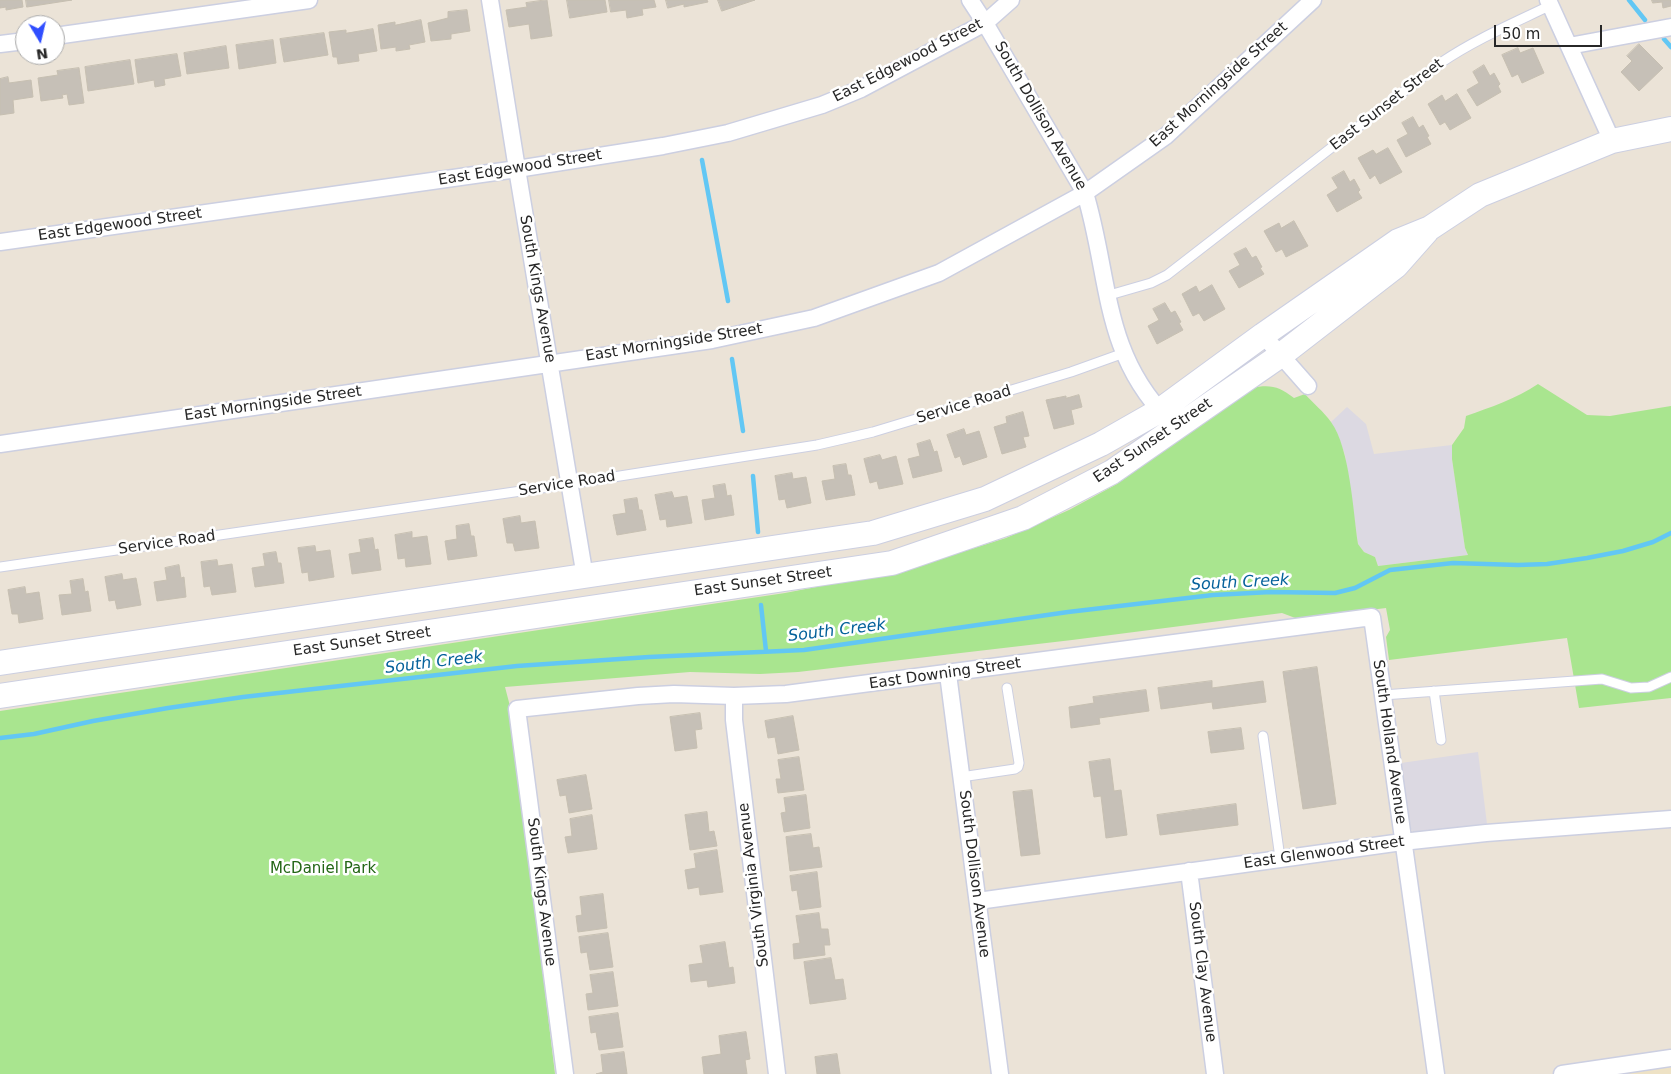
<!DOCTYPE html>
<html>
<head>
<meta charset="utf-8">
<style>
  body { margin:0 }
  #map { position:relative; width:1671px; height:1074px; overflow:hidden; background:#ebe3d7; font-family:"DejaVu Sans",sans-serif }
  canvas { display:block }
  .north { position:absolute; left:15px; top:15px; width:50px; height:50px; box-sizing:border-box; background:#fff; border:1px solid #a9a9a9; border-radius:50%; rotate:171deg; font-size:14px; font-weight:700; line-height:20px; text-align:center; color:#272727 }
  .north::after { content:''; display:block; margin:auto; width:18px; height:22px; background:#304eff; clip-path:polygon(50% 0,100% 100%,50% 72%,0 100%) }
  .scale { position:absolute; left:1494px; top:25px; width:108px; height:22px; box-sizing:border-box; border:2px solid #272727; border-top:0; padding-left:6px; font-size:15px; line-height:18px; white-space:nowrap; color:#272727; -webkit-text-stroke:4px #fff; paint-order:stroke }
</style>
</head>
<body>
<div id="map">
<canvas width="1671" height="1074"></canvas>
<div class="north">N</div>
<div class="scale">50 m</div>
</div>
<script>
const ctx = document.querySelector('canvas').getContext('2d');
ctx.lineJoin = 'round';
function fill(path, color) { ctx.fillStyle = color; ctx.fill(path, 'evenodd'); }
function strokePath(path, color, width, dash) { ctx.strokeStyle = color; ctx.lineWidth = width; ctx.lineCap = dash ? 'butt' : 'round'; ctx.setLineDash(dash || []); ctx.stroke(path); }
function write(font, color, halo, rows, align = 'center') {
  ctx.font = font + ' "DejaVu Sans",sans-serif'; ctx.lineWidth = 5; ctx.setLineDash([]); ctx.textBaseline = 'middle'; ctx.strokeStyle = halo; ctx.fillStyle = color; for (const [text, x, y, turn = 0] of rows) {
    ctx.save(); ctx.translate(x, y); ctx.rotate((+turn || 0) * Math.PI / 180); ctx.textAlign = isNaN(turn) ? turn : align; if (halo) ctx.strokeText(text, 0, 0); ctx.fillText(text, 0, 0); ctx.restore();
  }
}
const industrial = new Path2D(`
  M1347,407L1366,424L1374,454L1452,445V459L1465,548L1468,555L1378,566L1375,557L1364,552L1358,544L1345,455L1338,435L1331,422Z
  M1478,752L1487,824L1422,834L1414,833L1411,829L1401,763Z`);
const education = new Path2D(`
  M1671,1066V1074H1614Z`);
const green = new Path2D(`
  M1538,384L1587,415L1610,416L1671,406V698L1579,708L1567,638L1389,660L1386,637L1390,630L1386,608L1298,619L1282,613L1072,640L798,672L760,674L690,672L505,687L511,710L555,1074H0V711L785,593L904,570L1006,538L1069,510L1117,484L1251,388C1270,384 1279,386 1294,398L1305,394C1313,403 1324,412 1331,422C1350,448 1353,511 1358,544L1364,552L1375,557L1378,566L1468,555L1465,548L1452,459V445L1464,428L1466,416C1491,407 1516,399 1538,384Z`);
const stream = new Path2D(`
  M1629,0L1645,20
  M1664,39L1671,47
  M702,160L728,301
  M732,359L743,431
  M753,476L758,532
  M761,605L766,651
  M0,738L34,734L93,721L168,708L243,697L517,666L649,657L804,650L1068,612L1213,595L1271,592L1335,593L1355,588L1390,570L1453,563L1518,565L1547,564L1587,558L1623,551L1653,542L1671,533`);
const building = new Path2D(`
  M0,0H22L23,7L6,10V7L0,8Z
  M26,0H72L27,7Z
  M547,0L552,36L531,39L529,24L509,27L506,10L527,7L526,3Z
  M567,0H605L607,12L570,18Z
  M609,0H654L656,7L642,9L643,15L627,18L626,10L611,12Z
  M666,0H707L708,2L684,7V4L668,8Z
  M718,0H755L722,11Z
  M1652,0H1671V6L1663,8L1662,2L1653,3Z
  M467,10L470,31L451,34V39L431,41L428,23L448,18V12Z
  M421,20L425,42L409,45L410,49L396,51V47L381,49L378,25L395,22V25Z
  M373,29L377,51L358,54L359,61L338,64L337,57H333L329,32L346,30V33Z
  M324,33L328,55L284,62L280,39Z
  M273,40L276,63L239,69L236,45Z
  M1639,44L1663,68L1639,91L1621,72L1632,61L1627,56Z
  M226,46L229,68L187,74L184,53Z
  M1518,48L1520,53L1533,48L1544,73L1522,83L1518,74L1512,77L1502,55Z
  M177,54L181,76L164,79L165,85L155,87L154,80L138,83L135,60Z
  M130,60L134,84L88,91L85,67Z
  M1484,65L1490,76L1494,73L1500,84L1498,86L1501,92L1477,106L1467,90L1479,83L1473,72Z
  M79,68L84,103L69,105L67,94L62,95L63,98L41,101L38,78L58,75L57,71Z
  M8,77L9,83L31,80L33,97L13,100L14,113L0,115V79Z
  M1457,94L1471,118L1450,130L1445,122L1440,125L1428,104L1442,95L1445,101Z
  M1413,117L1419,128L1423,125L1429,136L1427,137L1431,144L1406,157L1397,140L1408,134L1402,123Z
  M1388,148L1402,172L1380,184L1375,175L1370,179L1358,158L1373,150L1376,154Z
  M1344,171L1350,182L1354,179L1360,190L1358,192L1362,198L1337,212L1327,195L1338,188L1332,178Z
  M1294,221L1308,246L1286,257L1282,249L1276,252L1264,231L1279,223L1281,228Z
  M1246,248L1252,258L1256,256L1262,267L1260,268L1264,274L1239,288L1229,271L1240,265L1234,254Z
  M1212,285L1225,309L1204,321L1199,313L1193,316L1182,294L1196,286L1199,292Z
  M1165,303L1171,313L1175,311L1181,322L1179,323L1183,330L1157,344L1148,326L1159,320L1153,309Z
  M1079,395L1082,407L1071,410L1074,424L1054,429L1046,400L1066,396V398Z
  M1023,412L1029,436L1023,437L1026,447L1002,454L994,427L1007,423L1006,417Z
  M964,429L966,435L979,431L987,457L963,465L960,456L955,458L947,435Z
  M930,440L934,452L937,451L942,471L913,478L908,459L920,456L917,444Z
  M880,455L882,460L896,456L903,484L879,489L877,481L870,483L864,459Z
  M846,464L848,475H851L855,495L826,500L822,481L835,479L833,466Z
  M792,473L793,479L806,477L811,503L787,508L785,499L779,500L775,476Z
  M725,484L727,496L731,495L734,515L705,520L702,500L715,498L713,486Z
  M672,492L674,498L687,496L692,523L667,527L666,519L660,520L655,495Z
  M637,498L639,510H642L646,530L617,535L613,515L626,513L624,500Z
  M520,516L521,523L535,521L539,548L515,551L513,543H507L503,519Z
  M469,524L471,536H474L477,556L448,560L445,541L457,539L456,526Z
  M412,532V538L427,536L431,564L406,567L405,558L398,559L395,535Z
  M373,538L375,550L378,549L381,570L352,574L349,554L361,552L359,540Z
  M315,546L316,552L330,550L334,577L309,581L308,572L302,573L298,548Z
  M276,552L278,563H281L284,583L255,587L252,568L265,566L263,554Z
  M217,560L218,566L232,564L236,592L212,595L210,586L204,587L201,562Z
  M179,565L181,578L184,577L186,597L157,601L154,582L167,580L165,568Z
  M122,574L123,580L136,578L141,605L117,609L115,600L109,601L105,577Z
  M83,579L85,592L88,591L91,611L62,615L59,595L72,594L70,581Z
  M25,587L26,594L39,592L43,619L19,623L18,614H12L8,590Z
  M1317,667L1336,804L1303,809L1283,672Z
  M1212,681V688L1263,681L1266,702L1213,709L1212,702L1161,709L1158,688Z
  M1146,690L1149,711L1099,718L1100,724L1071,728L1069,707L1094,703L1093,697Z
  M700,713L702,729L695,730L697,748L675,751L670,717Z
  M793,716L799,750L778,754L775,737L768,738L765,721Z
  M1241,728L1244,749L1211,753L1208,732Z
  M799,757L804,790L778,793L776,779H781L778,760Z
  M1110,759L1114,791L1121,790L1127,835L1106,838L1101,796L1094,797L1089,762Z
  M586,775L592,809L569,813L566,795L560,796L557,780Z
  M1032,790L1040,854L1021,856L1013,792Z
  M806,795L810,828L784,832L781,813L786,812L784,798Z
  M1236,804L1238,825L1160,835L1157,815Z
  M707,812L709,832L714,831L717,846L690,850L685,815Z
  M592,815L597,849L568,853L565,837L572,836L570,819Z
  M811,834L813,848L819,847L822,867L790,871L786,837Z
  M717,850L723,892L700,895L699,887L688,889L685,870L696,868L694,854Z
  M817,872L821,907L800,910L797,890L792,891L790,876Z
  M603,894L607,928L578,932L576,916L582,915L580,897Z
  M819,913L821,929H828L830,945H824L825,955L794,959L793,944L800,943L796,916Z
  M608,933L613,967L590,970L587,952L581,953L579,937Z
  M725,942L729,968L733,967L735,983L708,987L707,980L691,982L689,965L703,963L700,946Z
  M831,958L835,980L843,979L846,999L810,1004L804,962Z
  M613,972L618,1006L588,1010L586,994L593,993L590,975Z
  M618,1013L623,1047L599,1050L596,1032L591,1033L589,1017Z
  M746,1032L750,1059L745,1060L747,1074H704L702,1057L721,1054L719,1036Z
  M624,1052L627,1074H596L603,1072L601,1055Z
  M837,1054L840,1074H817L815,1057Z`);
const lane = new Path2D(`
  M1106,296L1151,283L1167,275L1442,62C1476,39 1514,23 1551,5
  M0,567L569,484L817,445L873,432L1071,372L1124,353
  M1434,691L1441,740
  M1383,695L1602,679L1631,688L1649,687L1671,677
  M1263,736L1280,858
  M961,777L1015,769L1018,767L1019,763L1007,688`);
const street = new Path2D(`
  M490,0L517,169L585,577
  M970,0L985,23L1085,193C1110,275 1102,352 1167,418
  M1548,0L1612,141
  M55,36L309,0
  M0,44L25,41
  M1569,46L1671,27
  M0,242L517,169L663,146L728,133L822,105L861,89L985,23L1011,0
  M1263,335L1308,386
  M0,444L712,340L814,318L939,273L1085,193L1166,136L1313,0
  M948,674L1000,1074
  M734,696V720L777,1074
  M1189,871L1215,1074
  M978,901L1402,842L1486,833L1671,819
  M565,1074L517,709L638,696L674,694L734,696L786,694L1372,617L1436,1074
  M1562,1074L1671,1058`);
const secondary = new Path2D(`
  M0,663L873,533L985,499L1101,444L1159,411L1263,335L1398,241L1430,228L1480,195L1612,141L1671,129
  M0,696L892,563L1023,518L1112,472L1281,355L1396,266L1427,231`);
const streetNames = [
  ["East Edgewood Street",908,61,-27],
  ["East Morningside Street",1219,85,-42],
  ["East Sunset Street",1387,105,-38],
  ["South Dollison Avenue",1040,116,60],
  ["East Edgewood Street",520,168,-9],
  ["East Edgewood Street",120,225,-8],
  ["South Kings Avenue",537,289,80],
  ["East Morningside Street",674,343,-9],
  ["East Morningside Street",273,404,-8],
  ["Service Road",964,405,-17],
  ["East Sunset Street",1153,441,-34],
  ["Service Road",567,484,-9],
  ["Service Road",167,543,-8],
  ["East Sunset Street",763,582,-8],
  ["East Sunset Street",362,642,-8],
  ["East Downing Street",945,674,-8],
  ["South Holland Avenue",1389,742,82],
  ["East Glenwood Street",1324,853,-8],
  ["South Dollison Avenue",974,874,83],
  ["South Virginia Avenue",754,885,-97],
  ["South Kings Avenue",541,892,83],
  ["South Clay Avenue",1202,972,83]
];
const parkNames = [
  ["McDaniel Park",323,869]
];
const waterNames = [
  ["South Creek",1240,583,-3],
  ["South Creek",837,631,-7],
  ["South Creek",434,663,-7]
];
fill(industrial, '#dcd9e2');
fill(education, '#eee2c5');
fill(green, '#a9e58f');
strokePath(stream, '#62c7f4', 4.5);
fill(building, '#c6c0b7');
strokePath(building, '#c6bfb1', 1);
strokePath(lane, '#cccfe1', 11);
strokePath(street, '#cccfe1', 19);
strokePath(secondary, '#cccfe1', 26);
strokePath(lane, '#fff', 9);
strokePath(street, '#fff', 16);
strokePath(secondary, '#fff', 24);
write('15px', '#272727', '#fff', streetNames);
write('15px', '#226615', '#fff', parkNames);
write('italic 16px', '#06629b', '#fff', waterNames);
</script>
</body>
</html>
